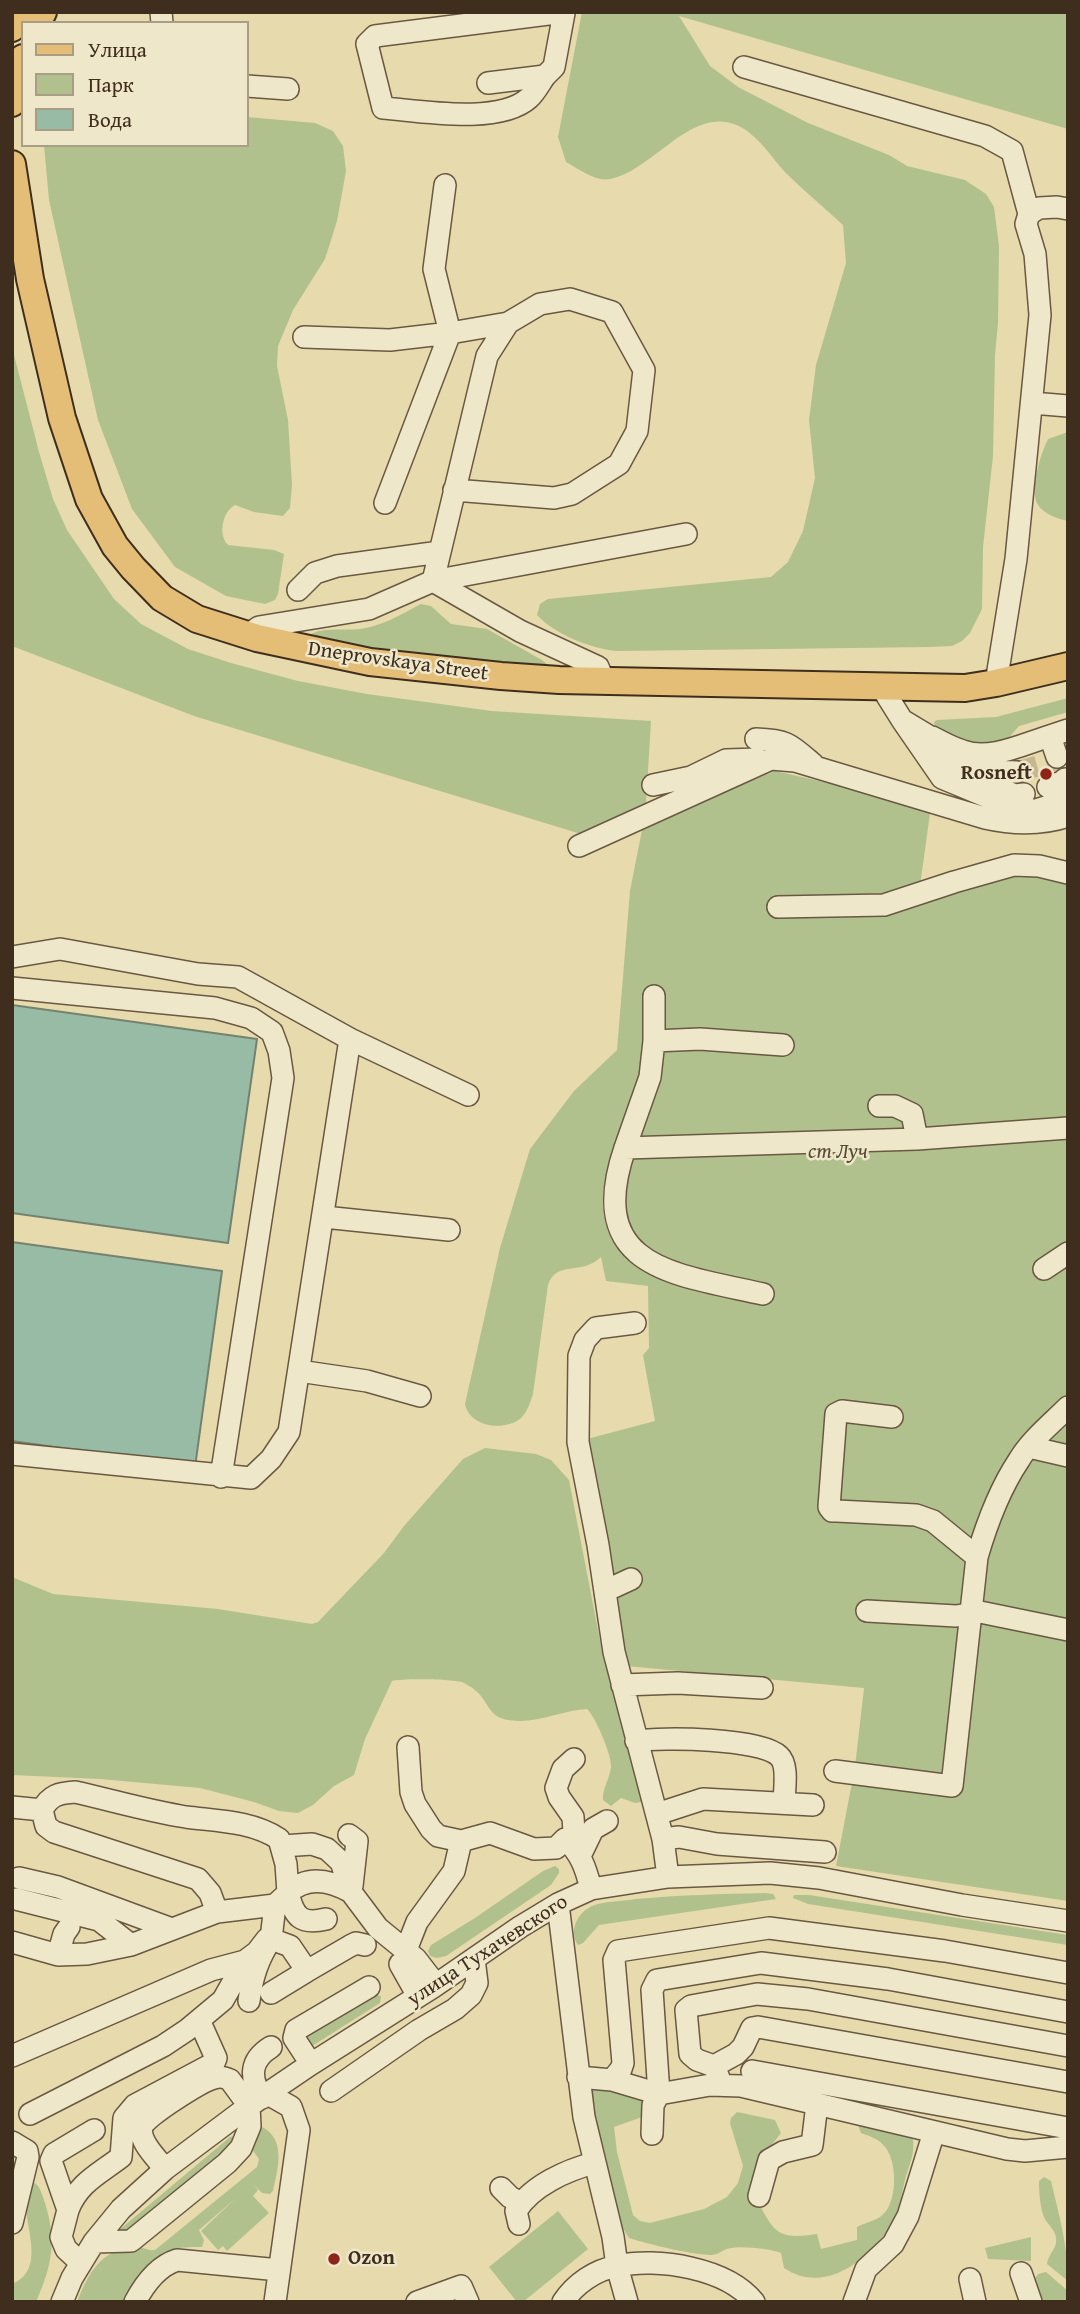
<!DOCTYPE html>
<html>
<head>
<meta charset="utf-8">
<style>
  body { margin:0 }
  #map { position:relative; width:1080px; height:2314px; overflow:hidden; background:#e7daad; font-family:"Gentium Book Plus",serif }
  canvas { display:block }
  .frame { position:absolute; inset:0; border:14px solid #3f2e1e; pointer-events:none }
  .legend { position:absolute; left:21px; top:21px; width:228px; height:126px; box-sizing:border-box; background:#efe7ca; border:2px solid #a99d85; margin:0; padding:9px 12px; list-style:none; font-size:21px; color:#3f2e1e }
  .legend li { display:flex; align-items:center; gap:14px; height:35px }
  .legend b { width:35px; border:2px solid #a99d85 }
</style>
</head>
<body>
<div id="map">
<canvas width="1080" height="2314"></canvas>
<div class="frame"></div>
<ul class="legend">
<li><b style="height:9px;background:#e4bd76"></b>Улица</li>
<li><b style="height:19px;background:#b1c18d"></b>Парк</li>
<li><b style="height:19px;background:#98bba5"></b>Вода</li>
</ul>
</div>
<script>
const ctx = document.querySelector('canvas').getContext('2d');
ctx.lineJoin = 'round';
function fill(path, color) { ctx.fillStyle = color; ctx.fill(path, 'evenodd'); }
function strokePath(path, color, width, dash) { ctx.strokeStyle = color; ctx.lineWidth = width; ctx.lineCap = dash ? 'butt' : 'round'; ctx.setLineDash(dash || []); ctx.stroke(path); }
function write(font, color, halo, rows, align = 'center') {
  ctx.font = font + ' "Gentium Book Plus",serif'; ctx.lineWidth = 5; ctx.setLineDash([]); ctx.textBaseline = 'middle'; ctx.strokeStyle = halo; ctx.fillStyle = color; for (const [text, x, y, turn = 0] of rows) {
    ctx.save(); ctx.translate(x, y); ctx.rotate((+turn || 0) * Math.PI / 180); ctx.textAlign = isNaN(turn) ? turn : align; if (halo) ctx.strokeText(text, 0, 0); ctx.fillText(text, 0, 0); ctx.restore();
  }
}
const green = new Path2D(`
  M582,12H1068V129L679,16L710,66L738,87L808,123L889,155L907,166L965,180L986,194L994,207L999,246L998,323L995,355L993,456L983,547L982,609L970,633L962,641L952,646L929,647L617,651C592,649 554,634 537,615L540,604L548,599L771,577L788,562L803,531L815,478L809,420L816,365L846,263L843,225C825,208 805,192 788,175C771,158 758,133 734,124C689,108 652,171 610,179C595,182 579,169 566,162L558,137Z
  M247,117L315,123L333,131L343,146L346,171L337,221L325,259L293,310L278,346L277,366L288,420L292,485L290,508L283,516L254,512L235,505C222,512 218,535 228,545L274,550L284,554L278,594L275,600L265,604L226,596L175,567L132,509L98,420L49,200L44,145H247Z
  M12,347L39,452L53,499L67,530L114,599L141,624L188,649L231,663L298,681L367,694L492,711L651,721L646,803L581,834L194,716L12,646Z
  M1068,432V521C1058,519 1044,514 1038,505C1029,490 1041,453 1048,439Z
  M421,604L431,606L451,624L487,629L542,660L547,664L546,668L324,644L307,637C319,626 344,631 360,629C382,626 402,614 421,604Z
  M1068,698V712L1019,726L1006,741L975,746L935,727L934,722L937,720L996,717Z
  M775,771L931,806L920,886L1013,862L1068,870V1901L836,1866L855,1767L864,1688L626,1666L587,1439L655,1421L643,1355L649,1348L648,1286L606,1281L601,1257C581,1276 556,1260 548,1285L533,1394C530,1403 527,1413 520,1419C502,1432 469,1426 465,1404L500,1248L530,1149L574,1091L617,1050L630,891L643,825Z
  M485,1448L536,1454L551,1460L569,1480L602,1651L640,1779L642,1798L641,1802L635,1803L621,1798L611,1806L603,1800C602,1789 610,1778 611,1767C612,1755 595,1716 587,1709C560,1710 529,1728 501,1718C489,1714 486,1699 476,1691C473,1688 466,1684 462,1682C452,1679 401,1678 392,1681L365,1739L354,1775L334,1786L313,1805L298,1813L279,1811L254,1802L200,1788L100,1779L12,1775V1577L53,1594L218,1609L312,1624L318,1622L384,1553L404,1526L463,1459Z
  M555,1866L559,1869V1873L551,1885L446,1956L437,1958L430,1956L428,1951L431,1945L475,1918L543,1871Z
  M766,1893L773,1894L776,1899L599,1925L583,1943L578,1945C567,1929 580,1908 598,1904C610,1901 623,1901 636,1899C679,1895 722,1894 766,1893Z
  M794,1895H809L1068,1935V1945L808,1904L793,1898Z
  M374,1995L381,1996L380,2003L309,2048L304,2037Z
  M599,2086L644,2100L645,2116L614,2127L617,2152L633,2215L640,2221L650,2223L704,2209L727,2197L738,2183L743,2166L730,2123L731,2118L737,2112L775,2120L781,2133L763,2156L753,2193C774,2229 772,2241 817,2234L821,2249L857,2240V2227C868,2221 879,2221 886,2211C897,2197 897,2161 885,2147C879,2139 870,2136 861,2133L858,2125L862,2121L911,2134C917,2148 910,2163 906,2176C902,2191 900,2210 892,2223C871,2258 826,2296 784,2268L781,2253C770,2249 739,2245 727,2249C721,2251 718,2255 711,2255C689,2254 651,2245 629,2238L620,2224L589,2100L594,2088Z
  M260,2126C287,2138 278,2168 273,2191L270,2194L262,2193L253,2184L258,2190L253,2196L269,2213L227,2251L223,2246L218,2250L201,2231L236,2198L199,2230L204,2240L202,2247C193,2247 183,2247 174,2249C156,2253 134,2286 124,2302H77C88,2274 100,2250 134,2247C141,2246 147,2251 155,2250L257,2167L259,2159L251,2148Z
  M235,2136L234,2144L126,2235L118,2231L230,2137Z
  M1044,2177L1051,2181C1059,2215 1068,2246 1068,2281L1047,2264C1048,2255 1055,2250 1056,2243C1058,2231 1048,2226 1044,2217C1040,2207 1039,2192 1039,2181Z
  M35,2183C41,2188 42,2195 45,2203C57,2242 52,2265 36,2302H12V2284C47,2270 24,2226 26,2200C27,2195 30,2189 32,2184Z
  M558,2211L588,2249L523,2302H517L489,2267Z
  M1031,2237V2261L988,2259L985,2248Z
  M1046,2272L1068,2291V2302H1040L1032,2282L1038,2274Z`);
const water = new Path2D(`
  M12,1005L257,1039L228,1243L12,1213Z
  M12,1242L222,1271L195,1467L12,1441Z`);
const minorTunnel = new Path2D(`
  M1017,772L1058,760`);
const minor = new Path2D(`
  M161,12L162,23
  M744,67L985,136L1012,151L1029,214
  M545,76C540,83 535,93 529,98C499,125 421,111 383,108L367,44L375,36L564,12
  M488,83L545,76L554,67L564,13
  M247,86L288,89
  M304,337L390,340L450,333L508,323
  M1032,403L1068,406
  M454,490L554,498L572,494L619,464L637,431L644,370L612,312L570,299L540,304L508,323L487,356L433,581L686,534
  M385,503L450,333L434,269L445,185
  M298,590L315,573L337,566L440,552
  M248,635L259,627L369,609L433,581L520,631L598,667L604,681
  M996,683L1016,559L1040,315L1035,254L1026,224L1029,214L1039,208L1057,207L1068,209
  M887,696L902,720L927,735L956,769L1015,795L1024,794
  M902,720L942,778L1019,810H1036L1068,800
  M932,737C942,742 952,748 963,751C990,761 1023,744 1050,736
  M756,739C787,740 790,744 813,764
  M1057,757L1050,736L1068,730
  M972,770L1017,772
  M653,785L691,777L726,760L758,759
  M1048,787L1062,782L1065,779
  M579,846L771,759L795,761L985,818C1012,824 1041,825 1068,816
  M778,907L884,905L954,882L1014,865L1039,866L1068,873
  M12,957L60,949L198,974L238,977L350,1039L289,1432L271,1459L251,1478L12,1454
  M12,988L215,1008L251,1018L272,1032L279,1051L283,1078L221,1477
  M350,1039L468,1095
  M654,1041L700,1039L783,1045
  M879,1106H895L912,1114L917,1139
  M625,1148L650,1077L654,1041V996
  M324,1217L449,1230
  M1044,1269L1068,1253
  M763,1294C673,1274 584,1268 625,1148L917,1139L1068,1128
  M635,1323L596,1328L585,1340L579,1356L578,1442L598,1545L614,1652L663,1839L668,1877
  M299,1371L367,1381L420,1396
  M892,1417L842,1411L836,1414L829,1507L832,1511H837L916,1515L933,1521L977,1557
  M1029,1447L1068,1456
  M605,1591L631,1579
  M867,1611L956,1616L980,1612L1068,1630
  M622,1685L678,1683L762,1688
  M636,1741C662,1737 760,1738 779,1756C789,1765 784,1791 784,1803
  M408,1747L411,1792L415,1804L431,1829L438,1836L461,1841L490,1833L534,1849L556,1848L565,1839C581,1853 586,1869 591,1889
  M574,1759L563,1769L556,1788L559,1797L573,1817L575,1848
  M835,1771L952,1786L977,1557C986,1526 1001,1487 1019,1460C1031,1440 1051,1424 1068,1407
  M12,1807L42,1810C50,1795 59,1793 75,1792C111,1800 148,1811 186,1817C217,1821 252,1821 279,1839L286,1864L288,1893C307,1875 330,1880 351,1892
  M42,1810L46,1826L54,1832L198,1879L210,1893L217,1912
  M657,1814L703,1799L813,1805
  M349,1835L357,1841L352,1886
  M663,1839L679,1837L717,1844L825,1852
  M282,1846L312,1844L327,1849L341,1862L351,1892L378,1928L416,1959L436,1985
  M580,1856L593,1829L607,1821
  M19,1878L58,1887L172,1929
  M16,1899L99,1920L131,1945
  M558,1904L584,2117L613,2237L617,2266L627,2302
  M12,1942L58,1955L87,1954L131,1945L217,1912L275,1905L288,1893C294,1917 301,1925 326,1919
  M406,1950L417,1922L454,1871L461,1841
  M58,1955L64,1934L69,1927
  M400,1964L418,1996
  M271,1993L307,1971
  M249,2001C252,1977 258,1959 271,1939L290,1946L307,1971L350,1946L356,1943L365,1945
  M12,2056L211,1970L245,1961
  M311,2064L294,2038L296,2030L369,1987
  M714,2066L697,2060L690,2054L686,2010L691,2006L757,1994L808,1999L1068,2046
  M752,2071L1068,2128
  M578,2077L612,2080L659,2094L710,2085L741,2086L1007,2149L1025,2151L1068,2147
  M719,2078L714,2066L736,2054L743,2047L752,2028L758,2027L1068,2082
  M612,2080L621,2069L623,2063L614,1960L618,1951L769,1928L945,1951L1068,1973
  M331,2091L419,2030L455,2009L471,1995L477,1983L474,1959
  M268,2094L291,2107L299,2130L275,2302
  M262,2098C249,2077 250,2060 271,2047
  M30,2114L163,2046L187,2030L223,2000L245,1961L257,1952L267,1939H271L275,1905
  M652,2134L653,2105L659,2094L652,1990L657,1980L761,1963L888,1979L1068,2012
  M12,2142L27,2151L28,2157L12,2223
  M501,2188L510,2197L521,2203
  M759,2196L769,2160L783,2152L812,2145L817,2104
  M68,2210C78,2183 99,2174 121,2157L124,2118L135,2105L214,2063L216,2058L199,2020
  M519,2224L516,2211C531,2186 567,2170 594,2163
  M94,2242L131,2241L227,2163L241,2148L250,2126L249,2106L230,2080C224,2077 220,2076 214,2078C202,2081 144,2117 142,2127C138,2142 158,2159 165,2169
  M81,2263L66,2249L61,2237L68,2210L51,2161L54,2154L94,2130
  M1021,2273L1031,2302
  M970,2279L975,2302
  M62,2302L72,2278L94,2242L121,2209L165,2169L249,2106L311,2064L433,1987L520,1927L558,1904L591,1889L668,1877L770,1873L819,1878L962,1905L1068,1921
  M135,2302C144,2285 158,2266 177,2260L279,2270
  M417,2302L461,2286L468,2302
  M563,2302C575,2284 595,2270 617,2266C657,2257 727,2268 754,2302
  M854,2302L866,2269L893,2244L908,2216L934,2132`);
const major = new Path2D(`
  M37,23L43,12
  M12,28L21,12
  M12,103L23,58
  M12,164L30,279L62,418L89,499L115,546L133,568L162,598L197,619L257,638L370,662L501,676L559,680L965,688L996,683L1068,666`);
const markers = [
  [1046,774,7,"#8f2418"],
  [334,2259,7,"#8f2418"]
];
const streetNames = [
  ["Dneprovskaya Street",398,662,8],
  ["улица Тухачевского",488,1951,-33]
];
const poiNames = [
  ["Rosneft",1032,774],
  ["Ozon",348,2259,"left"]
];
const parkNames = [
  ["ст Луч",838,1153]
];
fill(green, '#b1c18d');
fill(water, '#98bba5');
strokePath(water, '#74836f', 2);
strokePath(minorTunnel, '#c5b890', 21, [21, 10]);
strokePath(minor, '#695942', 24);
strokePath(major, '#3f2e1e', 30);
strokePath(minor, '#efe7ca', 21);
strokePath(major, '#e4bd76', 26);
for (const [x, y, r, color] of markers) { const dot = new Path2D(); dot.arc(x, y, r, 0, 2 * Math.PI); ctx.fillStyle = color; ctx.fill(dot); strokePath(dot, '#efe7ca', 2.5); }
write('21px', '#3f2e1e', '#efe7ca', streetNames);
write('bold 21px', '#3f2e1e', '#efe7ca', poiNames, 'right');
write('italic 21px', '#564b34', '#efe7ca', parkNames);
</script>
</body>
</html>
